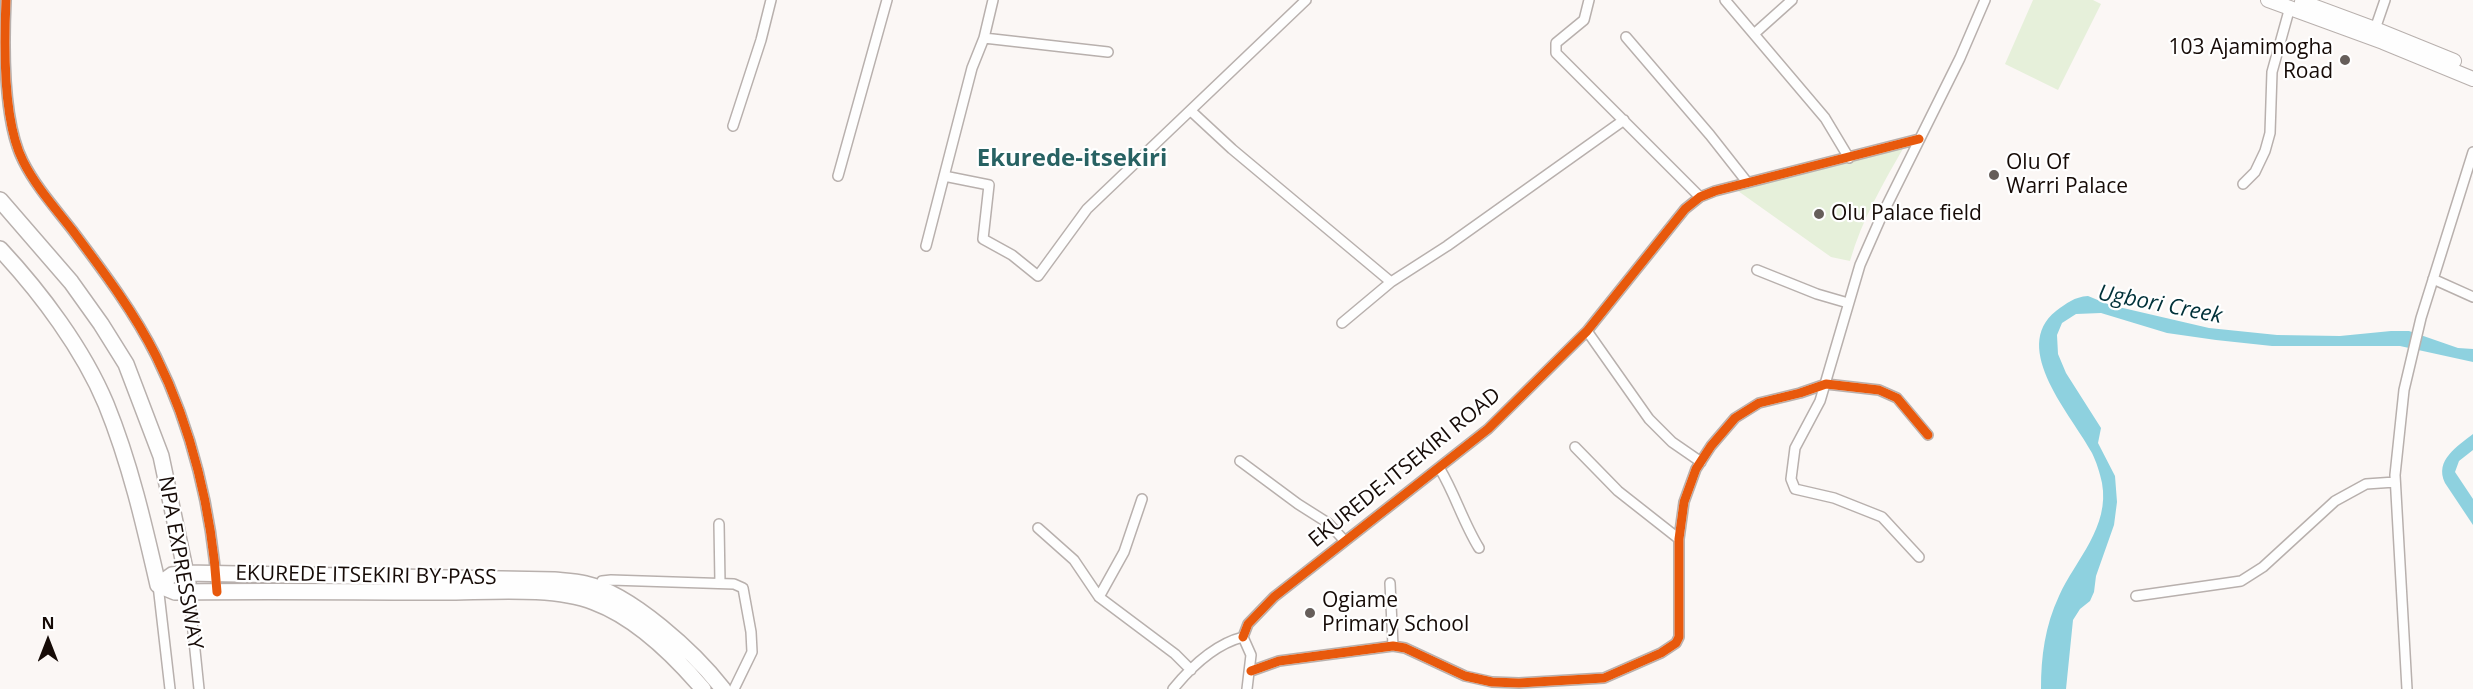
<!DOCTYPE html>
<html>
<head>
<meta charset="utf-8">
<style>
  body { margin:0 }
  #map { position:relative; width:2473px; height:689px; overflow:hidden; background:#fbf7f5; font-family:"Open Sans",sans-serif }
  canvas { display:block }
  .north { position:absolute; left:18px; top:611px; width:60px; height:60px; -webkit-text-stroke:4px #fff; paint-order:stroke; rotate:0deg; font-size:16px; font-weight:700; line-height:24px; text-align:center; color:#160b07 }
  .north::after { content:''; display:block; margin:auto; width:21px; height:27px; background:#160b07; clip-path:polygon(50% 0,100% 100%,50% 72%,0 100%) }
</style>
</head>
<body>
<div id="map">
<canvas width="2473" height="689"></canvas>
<div class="north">N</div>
</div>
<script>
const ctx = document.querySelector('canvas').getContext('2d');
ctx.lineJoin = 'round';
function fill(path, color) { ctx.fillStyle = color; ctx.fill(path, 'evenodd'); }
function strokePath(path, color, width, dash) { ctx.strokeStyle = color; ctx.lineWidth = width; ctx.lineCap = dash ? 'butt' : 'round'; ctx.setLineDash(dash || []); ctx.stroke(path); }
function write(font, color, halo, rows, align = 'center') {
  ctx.font = font + ' "Open Sans",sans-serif'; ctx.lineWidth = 4.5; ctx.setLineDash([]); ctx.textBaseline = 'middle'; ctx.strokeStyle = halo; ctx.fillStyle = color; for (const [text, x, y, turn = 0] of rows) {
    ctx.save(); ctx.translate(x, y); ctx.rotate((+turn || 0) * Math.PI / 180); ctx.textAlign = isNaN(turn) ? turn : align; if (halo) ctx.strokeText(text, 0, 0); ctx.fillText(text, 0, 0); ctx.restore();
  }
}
const green = new Path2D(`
  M2033,0H2093L2101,4L2058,90L2005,64Z
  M1905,145C1884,182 1862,219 1850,261L1831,257L1738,191Z`);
const water = new Path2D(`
  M2088,296L2110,305L2209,328L2277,335L2340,336L2391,331H2409L2458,348L2473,349V362L2400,346H2272L2216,340L2167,333L2101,313L2076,314L2062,323L2057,335L2058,354L2066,373L2101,428L2098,443L2115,476L2117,502L2114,525L2096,576L2094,592L2090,601L2080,609L2073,620L2066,689H2041C2041,656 2045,626 2059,596C2076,559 2110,527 2102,483C2100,473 2096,461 2092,453C2073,417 2009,348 2056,311C2067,303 2074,297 2088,296Z
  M2473,434V450L2459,461L2455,472L2473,499V525L2445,483C2434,460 2458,446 2473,434Z`);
const minor = new Path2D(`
  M6,0C4,44 3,122 23,161C36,187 56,209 73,231C103,271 134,312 156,356C192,428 212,512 217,592
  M1589,0L1584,20L1556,43V53L1700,197
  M1725,0L1825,118L1849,158
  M2375,29L2385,0
  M1754,34L1792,0
  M1626,37L1710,135L1747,182
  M984,38L1108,52
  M1191,111L1232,149L1391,282
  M733,126L761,40L771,0
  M838,176L887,0
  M944,176L989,185L983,239L1012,255L1038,276L1087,209L1306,0
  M2243,184L2255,172L2265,151L2270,133L2272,72L2290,7
  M926,246L972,68L984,38L993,0
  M1757,270L1817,294L1848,303
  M2433,279L2473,297
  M1342,323L1391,282L1447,246L1624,120
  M1587,331L1649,419L1672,442L1701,462
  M1575,447L1618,491L1679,539
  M1240,461L1298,504L1328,523L1344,540
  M1440,469C1455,494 1463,522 1479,548
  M719,524L720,583
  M1038,528L1074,560L1099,597L1175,654L1191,670
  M1919,557L1882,517L1834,498L1795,489L1791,479L1795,448L1820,401L1860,265L1882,215L1960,58L1985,0
  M1390,583L1393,646
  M158,585L170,689
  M600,589L602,581L611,580L734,584L743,588L751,632L752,652L734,689
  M189,592L199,689
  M2136,596L2241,581L2263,567L2335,501L2366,484L2395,482
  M1099,597L1124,552L1142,499
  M1243,637L1248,624L1274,597L1488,429L1587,331L1685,209L1700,197L1715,191L1919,139
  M1243,637L1251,655L1247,689
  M1251,671L1279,661L1393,646L1405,648L1465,676L1492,682L1519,683L1604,678L1661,653L1676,643L1679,637V539L1684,502L1696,469L1711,446L1735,418L1759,403L1800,393L1826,384L1879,390L1897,398L1928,435
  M1173,689C1191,667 1215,644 1243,637
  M2407,689L2395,475L2404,390L2421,318L2473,152`);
const secondary = new Path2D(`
  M2268,0L2383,42L2473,79
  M2302,2L2375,29L2454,61`);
const primary = new Path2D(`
  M0,200L71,282L101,324L126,364L161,456L188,583
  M0,249C41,293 83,349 106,404C130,463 144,524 158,585
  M158,585L172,575L186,573L554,580C564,581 575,581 586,584C631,594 695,653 723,689
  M158,585L175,592C265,591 355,592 444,592C488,592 553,586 594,602C637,618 674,655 703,689`);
const cycleway = new Path2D(`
  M6,0C4,44 3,122 23,161C36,187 56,209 73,231C103,271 134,312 156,356C192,428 212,512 217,592
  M1243,637L1248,624L1274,597L1488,429L1587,331L1685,209L1700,197L1715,191L1919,139
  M1251,671L1279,661L1393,646L1405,648L1465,676L1492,682L1519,683L1604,678L1661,653L1676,643L1679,637V539L1684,502L1696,469L1711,446L1735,418L1759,403L1800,393L1826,384L1879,390L1897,398L1928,435`);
const markers = [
  [2345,60,6,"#665e5a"],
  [1994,175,6,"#665e5a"],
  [1819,214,6,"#665e5a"],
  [1310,613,6,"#665e5a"]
];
const poiNames = [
  ["103 Ajamimogha",2333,48,"right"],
  ["Road",2333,72,"right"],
  ["Olu Of",2006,163],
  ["Warri Palace",2006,187],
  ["Olu Palace field",1831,214],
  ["Ogiame",1322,601],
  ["Primary School",1322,625]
];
const streetNames = [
  ["EKUREDE-ITSEKIRI ROAD",1405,468,-39],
  ["NPA EXPRESSWAY",180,563,80],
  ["EKUREDE ITSEKIRI BY-PASS",366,576,1]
];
const waterNames = [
  ["Ugbori Creek",2160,305,11]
];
const quarterNames = [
  ["Ekurede-itsekiri",1072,159]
];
fill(green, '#e6f0da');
fill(water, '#8ed1df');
strokePath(minor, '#b8b0ad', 12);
strokePath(secondary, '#b8b0ad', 16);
strokePath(primary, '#b8b0ad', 18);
strokePath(minor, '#fefefe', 9);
strokePath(secondary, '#fefefe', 14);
strokePath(primary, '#fefefe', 15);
strokePath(cycleway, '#e8590c', 9);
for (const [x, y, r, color] of markers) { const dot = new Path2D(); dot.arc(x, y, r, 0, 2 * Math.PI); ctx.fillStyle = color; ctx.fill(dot); strokePath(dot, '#fff', 2); }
write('21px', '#160b07', '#fff', poiNames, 'left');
write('21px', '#160b07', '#fff', streetNames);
write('italic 22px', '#003139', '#fff', waterNames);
write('bold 24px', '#286263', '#fff', quarterNames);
</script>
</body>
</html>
